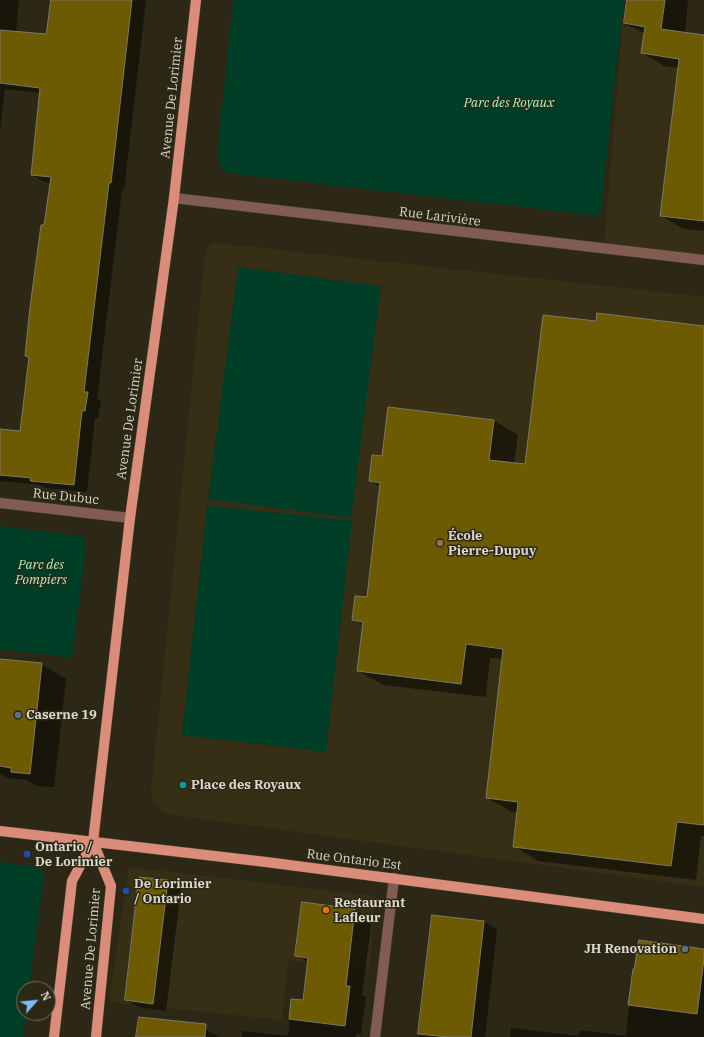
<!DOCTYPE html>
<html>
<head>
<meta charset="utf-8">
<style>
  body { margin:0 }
  #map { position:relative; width:704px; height:1037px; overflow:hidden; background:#2d2815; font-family:"IBM Plex Serif",serif }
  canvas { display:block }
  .north { position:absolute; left:16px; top:981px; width:40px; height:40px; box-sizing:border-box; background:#2d2815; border:1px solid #726e5e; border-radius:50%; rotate:63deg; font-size:11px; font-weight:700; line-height:16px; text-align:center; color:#dad7cc }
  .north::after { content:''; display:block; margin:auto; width:14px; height:18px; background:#79bff8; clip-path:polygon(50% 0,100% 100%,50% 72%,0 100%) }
</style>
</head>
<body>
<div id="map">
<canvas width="704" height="1037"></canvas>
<div class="north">N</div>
</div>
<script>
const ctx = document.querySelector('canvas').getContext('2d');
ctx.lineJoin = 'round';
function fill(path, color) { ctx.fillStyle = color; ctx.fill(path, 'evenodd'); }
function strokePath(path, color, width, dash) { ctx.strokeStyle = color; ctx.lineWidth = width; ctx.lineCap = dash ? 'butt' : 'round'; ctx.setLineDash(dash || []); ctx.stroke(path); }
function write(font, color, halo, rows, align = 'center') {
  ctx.font = font + ' "IBM Plex Serif",serif'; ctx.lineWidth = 3; ctx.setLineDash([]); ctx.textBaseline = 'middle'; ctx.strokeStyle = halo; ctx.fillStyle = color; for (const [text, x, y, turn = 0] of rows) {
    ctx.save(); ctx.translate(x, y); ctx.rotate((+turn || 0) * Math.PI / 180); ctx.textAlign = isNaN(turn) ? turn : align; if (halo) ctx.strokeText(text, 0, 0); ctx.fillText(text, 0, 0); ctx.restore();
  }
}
const built = new Path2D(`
  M622,26L704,35V256L604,246Z
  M217,243L704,297V887L180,816L163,812L153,802L151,790L205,253L207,248L211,244Z
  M129,867L375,896L370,969L288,960L282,1020L109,1002Z`);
const green = new Path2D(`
  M233,0H624L600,216L227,173L222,169L217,157Z
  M238,267L381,286L351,518L208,499Z
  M207,505L352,521L326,752L182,735Z
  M0,526L80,536L84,538L86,547L72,658L0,649Z
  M0,862L38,867L42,870L44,875L29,989H24V1013H26L23,1037H0Z`);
const shadow = new Path2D(`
  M0,0H19L16,33L47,36L52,0H146L126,174L124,190H122L97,399L101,401L98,418H95L87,492L45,488L40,485L0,481V440L21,432L30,358L26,356L51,183L45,182L32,175L41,93L5,89L0,131Z
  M628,0H688L685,33L704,36V231L684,229L661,216L679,68L664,66L642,53L645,34L625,23Z
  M597,322L704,327V836H701L696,880L538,861L514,846L518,813L512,812L487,798L503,659L490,658L486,697L383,685L358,671L363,625L354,620L367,598L380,487L370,481L383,458L493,420L518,435L514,464L526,465Z
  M0,660L41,664L66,679L54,787L36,786L27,780L7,778L0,774Z
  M168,881L181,889L166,1011L139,1007L126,1000Z
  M303,904L355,910L372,919L362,995L366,997L361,1034H356V1037H242L243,1031L288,1036L292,1000L303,1002L308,962L296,955Z
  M433,916L484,922L497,929L485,1037H419Z
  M704,950V1037H510L511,1028L579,1036L580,1030L626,1036L633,970Z
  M196,1024L219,1037H137Z`);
const building = new Path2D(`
  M51,0H132L113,166L111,183H109L84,392H88L85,411H82L74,485L30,481L31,478L0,475V429L20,431L29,357L25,356L30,307L41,225H44L51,177L31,175L40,88L0,83V30L46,34Z
  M627,0H665L661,29L704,35V221L660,216L679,59L641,53L645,27L624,23Z
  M597,313L704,326V825L677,822L671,866L513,847L518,802L486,798L503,649L466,644L461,684L357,671L363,622L352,620L355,596L367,597L380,483L369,481L372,455L382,456L388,407L494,420L489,460L525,464L543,315L596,321Z
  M0,659L42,663L30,774L11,772V768L0,766Z
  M139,877L168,880L153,1004L125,1000Z
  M302,902L355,909L346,986H350L345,1026L289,1019L291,999L303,1000L308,958L295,956Z
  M432,915L484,921L471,1037H448L418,1034Z
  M639,940L704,949V959L697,1014L628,1005L633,969H634Z
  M139,1017L206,1024L205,1037H136Z`);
const minor = new Path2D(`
  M174,198L704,260
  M0,503L130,518
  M375,1037L394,878`);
const major = new Path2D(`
  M0,831L266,862L704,919
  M93,842L111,886L96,1037
  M54,1037L72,881L93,842L130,518L174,198L196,0`);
const markers = [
  [440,543,4,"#8d6e63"],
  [18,715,4,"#5c6f8a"],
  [183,785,4,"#0f9aa8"],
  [27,854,4,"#1a4fb4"],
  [126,891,4,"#1a4fb4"],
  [326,910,4,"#e8710a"],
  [685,949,4,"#5c6f8a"]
];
const streetNames = [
  ["Avenue De Lorimier",172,98,-84],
  ["Rue Larivière",440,217,7],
  ["Avenue De Lorimier",130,419,-82],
  ["Rue Dubuc",66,497,6],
  ["Rue Ontario Est",354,860,7],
  ["Avenue De Lorimier",91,949,-85]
];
const parkNames = [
  ["Parc des Royaux",509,103],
  ["Parc des",41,565],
  ["Pompiers",41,580]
];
const poiNames = [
  ["École",448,536],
  ["Pierre-Dupuy",448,551],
  ["Caserne 19",26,715],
  ["Place des Royaux",191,785],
  ["Ontario /",35,847],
  ["De Lorimier",35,862],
  ["De Lorimier",134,884],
  ["/ Ontario",134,899],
  ["Restaurant",334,903],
  ["Lafleur",334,918],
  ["JH Renovation",677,949,"right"]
];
fill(built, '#362f15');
fill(green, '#013e27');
fill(shadow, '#0007');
fill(building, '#6d5b04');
strokePath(building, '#7d7863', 1);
strokePath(minor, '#494432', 11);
strokePath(major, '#494432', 11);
strokePath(minor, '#825b52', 10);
strokePath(major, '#dc8c7b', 10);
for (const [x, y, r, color] of markers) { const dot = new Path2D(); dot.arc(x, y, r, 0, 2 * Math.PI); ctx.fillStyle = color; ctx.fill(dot); strokePath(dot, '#2d2815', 1.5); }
write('13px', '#dad7cc', '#2d2815', streetNames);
write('italic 13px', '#95fac7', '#2d2815', parkNames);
write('bold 13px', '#dad7cc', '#2d2815', poiNames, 'left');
</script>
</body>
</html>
